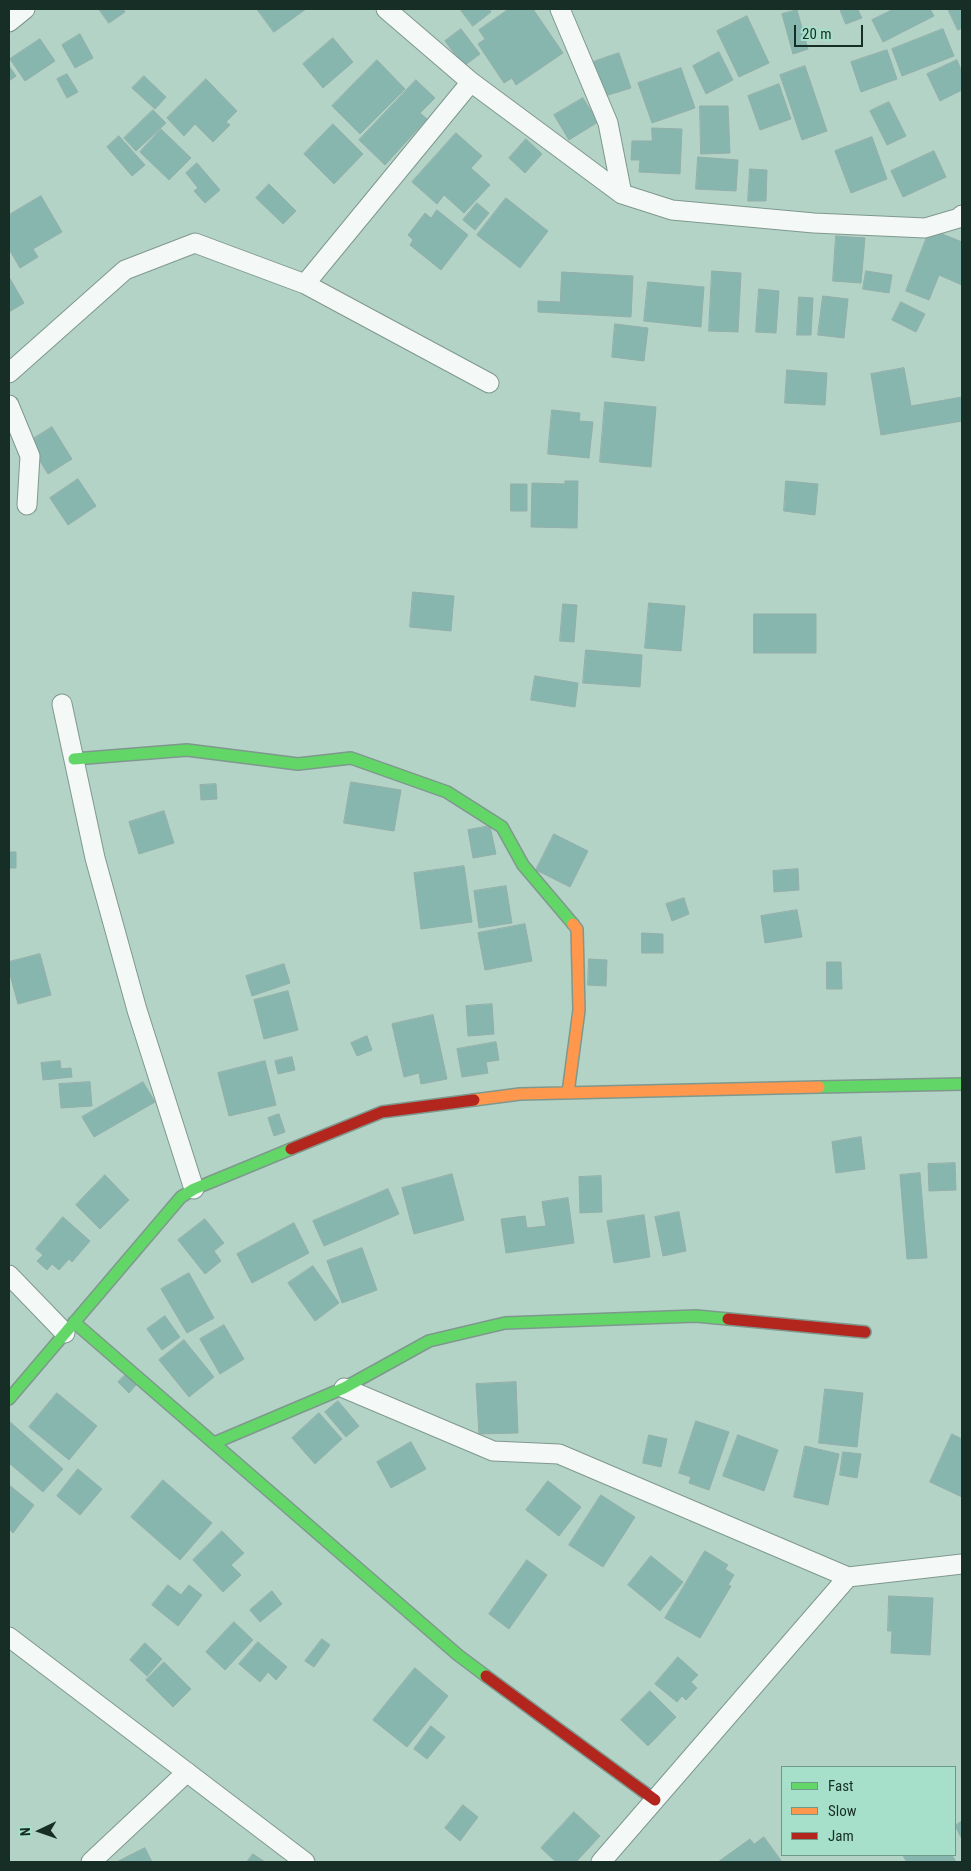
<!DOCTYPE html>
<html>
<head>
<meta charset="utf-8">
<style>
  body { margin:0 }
  #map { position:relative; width:971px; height:1871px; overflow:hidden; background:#b4d3c7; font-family:"Roboto Condensed",sans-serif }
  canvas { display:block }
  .frame { position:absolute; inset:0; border:10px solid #172e26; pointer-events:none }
  .legend { position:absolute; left:781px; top:1766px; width:175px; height:90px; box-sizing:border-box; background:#a7e0ca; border:1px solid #6d9988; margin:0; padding:6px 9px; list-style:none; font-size:15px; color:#172e26 }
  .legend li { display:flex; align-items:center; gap:10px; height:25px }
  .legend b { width:25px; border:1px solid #6d9988 }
  .north { position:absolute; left:15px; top:1806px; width:50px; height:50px; -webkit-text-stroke:4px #a7e0ca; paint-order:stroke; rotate:267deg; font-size:14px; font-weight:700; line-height:20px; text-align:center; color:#172e26 }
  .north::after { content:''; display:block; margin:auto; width:18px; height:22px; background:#172e26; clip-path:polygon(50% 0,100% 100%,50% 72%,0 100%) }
  .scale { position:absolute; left:794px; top:25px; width:69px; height:22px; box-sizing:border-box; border:2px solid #172e26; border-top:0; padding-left:6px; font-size:15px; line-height:18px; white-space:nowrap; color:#172e26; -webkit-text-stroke:4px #a7e0ca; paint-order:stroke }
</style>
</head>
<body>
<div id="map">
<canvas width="971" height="1871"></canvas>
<div class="frame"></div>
<ul class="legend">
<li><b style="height:6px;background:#63d668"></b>Fast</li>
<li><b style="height:6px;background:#ff974d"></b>Slow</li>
<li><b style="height:6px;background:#b3261e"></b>Jam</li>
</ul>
<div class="north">N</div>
<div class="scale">20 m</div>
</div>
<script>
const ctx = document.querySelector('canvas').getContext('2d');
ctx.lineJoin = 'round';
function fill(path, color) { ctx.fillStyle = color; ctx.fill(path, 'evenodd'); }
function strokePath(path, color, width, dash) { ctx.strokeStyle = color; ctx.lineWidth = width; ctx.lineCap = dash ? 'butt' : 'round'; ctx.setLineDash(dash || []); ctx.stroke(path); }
const building = new Path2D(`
  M99,9H123L125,12L109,23Z
  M257,9H306L274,32Z
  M460,9H489L491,12L473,26Z
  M509,9H533L563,53L516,85L512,78L504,83L478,44L485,39L479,30Z
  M840,9H862L858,10L862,18L846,24Z
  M894,9H930L934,16L883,42L872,20Z
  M948,9H962V28L958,30Z
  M797,10L808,49L793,54L782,14Z
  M747,16L769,63L739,77L717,31Z
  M461,29L480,54L464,66L445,41Z
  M943,29L954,56L902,76L892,49Z
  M80,34L93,58L75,68L62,45Z
  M333,38L353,62L323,88L303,64Z
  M40,39L55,61L25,81L10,59Z
  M887,50L897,79L861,92L851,62Z
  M719,52L733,80L706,94L693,66Z
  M619,53L631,88L605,96L593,62Z
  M377,60L405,89L360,134L332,106Z
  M957,60L962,72V90L940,101L927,74Z
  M9,66L16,76L9,81Z
  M805,66L827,131L802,140L780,75Z
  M681,68L695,108L652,123L638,83Z
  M67,74L78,92L67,98L57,79Z
  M144,76L166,97L155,109L132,88Z
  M206,79L237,111L226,122L230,125L213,142L195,124L184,136L167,118Z
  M416,80L435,98L420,113L427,119L385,165L359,140Z
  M779,84L791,119L760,130L748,96Z
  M583,98L598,122L569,140L554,115Z
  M889,102L906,136L887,145L870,111Z
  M700,106H728L730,153L701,154Z
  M153,110L166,123L136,151L124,138Z
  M333,124L363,154L334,184L304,154Z
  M652,128L682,129L680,174L639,172L640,160H631L632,141H652Z
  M161,129L191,158L169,180L140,152Z
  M456,133L482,156L471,168L490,185L464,213L444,195L437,204L412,182Z
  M119,136L145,165L132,176L107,147Z
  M872,137L887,179L851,193L835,151Z
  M526,139L542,154L525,173L509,158Z
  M934,151L946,177L903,197L891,171Z
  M698,157L738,160L736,191L696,189Z
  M197,163L220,190L205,203L194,191L198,188L186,173Z
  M750,169L767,170L766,201H748Z
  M269,184L296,211L283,224L256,198Z
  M41,196L62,232L33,249L38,257L20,268L9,249V215Z
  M506,198L548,231L520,268L477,235Z
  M477,203L489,213L475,230L463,220Z
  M437,210L468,235L441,270L410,245L413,240L408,235L425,213L431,218Z
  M930,229L962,242V285L939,275L929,300L906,291Z
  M836,236L865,238L861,283L833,281Z
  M712,271L741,273L738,332L709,331Z
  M866,271L892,275L889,293L863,289Z
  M562,272L633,276L631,317L538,312V301L560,302Z
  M9,277L24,303L9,312Z
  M648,282L704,287L701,327L644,321Z
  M759,289L779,291L776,333L756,332Z
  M823,296L848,299L844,338L818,335Z
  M799,297L813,298L811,335H797Z
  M901,302L925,314L916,332L892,320Z
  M615,324L648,328L644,361L612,357Z
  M904,368L911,406L962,397V421L881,435L871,374Z
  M787,370L827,373L825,405L785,403Z
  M605,402L656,407L651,467L600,462Z
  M552,410L580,413L579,421L593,422L589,458L548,454Z
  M52,427L72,459L48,474L28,442Z
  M78,479L96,506L68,525L50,498Z
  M565,481H578L577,528L531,527L532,483L565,484Z
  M786,481L818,484L815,515L784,511Z
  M511,484H527V511H511Z
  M413,592L454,596L451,631L410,627Z
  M649,603L685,606L681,651L645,648Z
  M563,604L577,605L574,642L560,641Z
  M754,614H816V653H754Z
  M586,650L642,655L640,687L583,683Z
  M535,676L578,683L575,707L531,700Z
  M351,782L401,790L394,831L344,823Z
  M216,784L217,799L201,800L200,785Z
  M164,811L174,843L139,854L129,822Z
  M490,826L496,854L473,858L468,830Z
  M554,834L588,851L570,887L536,870Z
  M9,852H16V868H9Z
  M464,866L472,922L421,929L414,873Z
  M798,869L799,890L774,892L773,871Z
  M506,886L512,923L479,928L474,891Z
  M684,898L689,914L672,921L666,904Z
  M797,910L802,937L765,943L761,916Z
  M525,924L532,961L485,970L478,933Z
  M642,933L663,934V953H642Z
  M40,954L51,995L18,1004L9,971V962Z
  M589,959L607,960L606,986L588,985Z
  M827,962H841L842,989H827Z
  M284,964L290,983L252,996L246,976Z
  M288,991L298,1030L264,1039L254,1000Z
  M492,1004L494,1034L468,1036L466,1006Z
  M433,1015L447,1079L421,1084L419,1073L404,1077L392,1024Z
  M367,1036L372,1050L357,1056L351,1043Z
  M496,1042L499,1060L486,1062L488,1073L462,1077L457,1049Z
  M292,1057L295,1070L278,1074L275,1061Z
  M60,1061L61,1069L71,1068L72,1077L43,1080L41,1063Z
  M265,1061L276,1105L229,1116L218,1073Z
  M90,1082L92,1106L61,1108L59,1084Z
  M143,1082L155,1102L94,1137L82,1117Z
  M279,1114L285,1132L274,1136L268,1118Z
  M861,1137L865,1169L836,1173L832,1142Z
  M955,1163L956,1190L929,1191L928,1164Z
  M920,1173L927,1258L907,1259L900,1175Z
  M452,1174L464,1220L414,1234L402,1188Z
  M105,1175L129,1200L100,1229L76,1205Z
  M601,1176L602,1212L580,1213L579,1177Z
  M388,1189L399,1214L324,1246L313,1221Z
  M568,1198L574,1243L506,1253L501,1219L525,1216L527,1228L546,1226L542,1202Z
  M679,1212L686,1251L663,1256L655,1217Z
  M644,1215L650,1257L614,1263L607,1221Z
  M63,1217L90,1241L72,1262L69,1259L59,1270L52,1264L47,1270L37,1261L43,1255L36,1249Z
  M205,1219L224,1243L214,1251L221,1261L205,1274L178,1240Z
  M294,1223L309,1253L252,1283L237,1254Z
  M362,1248L377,1290L342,1303L327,1261Z
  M313,1266L339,1303L315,1321L288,1283Z
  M189,1273L214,1318L187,1333L161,1289Z
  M165,1316L180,1337L162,1350L147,1329Z
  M224,1325L244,1359L220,1374L200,1339Z
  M184,1340L214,1377L189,1397L159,1360Z
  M125,1375L136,1385L129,1393L118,1382Z
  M516,1382L518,1433L479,1434L476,1384Z
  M825,1389L863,1393L857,1447L819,1443Z
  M57,1393L97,1426L69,1460L29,1427Z
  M338,1401L359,1426L346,1437L325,1412Z
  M319,1413L342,1439L315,1464L292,1438Z
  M9,1421L63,1469L43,1492L9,1463Z
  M696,1421L729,1432L709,1490L689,1483L691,1477L679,1473Z
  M952,1434L962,1439V1497L930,1482Z
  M649,1435L667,1439L661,1467L643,1463Z
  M738,1435L778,1450L764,1491L723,1476Z
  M411,1442L426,1469L391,1488L377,1462Z
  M805,1446L839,1454L828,1505L794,1497Z
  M843,1452L861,1454L857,1478L840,1475Z
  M78,1469L102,1489L80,1515L57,1496Z
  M163,1480L212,1523L180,1560L131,1517Z
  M548,1481L581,1507L559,1536L526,1510Z
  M9,1485L34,1505L13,1533L9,1529Z
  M601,1495L635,1517L603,1567L569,1545Z
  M222,1531L244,1553L231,1565L241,1575L223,1592L193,1560Z
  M705,1551L728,1565L725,1569L734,1575L728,1585L731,1586L700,1638L665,1618Z
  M651,1556L683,1582L660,1611L628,1585Z
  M527,1560L547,1575L509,1629L489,1614Z
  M168,1585L181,1595L189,1585L202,1595L178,1626L152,1605Z
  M272,1591L282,1604L260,1622L250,1610Z
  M889,1596L933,1598L930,1655L891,1653L892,1631H888Z
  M234,1622L253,1640L225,1670L206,1652Z
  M322,1639L330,1645L314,1667L305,1661Z
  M258,1642L287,1667L276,1680L268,1672L260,1682L239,1664Z
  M145,1643L162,1659L147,1676L130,1660Z
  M678,1657L698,1675L691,1682L697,1688L686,1700L682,1696L677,1702L655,1684Z
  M164,1662L191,1689L173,1707L146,1680Z
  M415,1668L448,1696L407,1747L373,1720Z
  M650,1691L676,1717L648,1746L621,1720Z
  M431,1726L445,1737L427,1759L414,1749Z
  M463,1805L478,1817L460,1841L445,1828Z
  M574,1812L600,1836L576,1862H556L541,1848Z
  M962,1821V1839L955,1826Z
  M764,1837L782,1862H718L750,1839L754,1844Z
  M145,1848L152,1862H117Z
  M253,1854L265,1862H247Z
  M903,1855H952L956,1862H907Z`);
const street = new Path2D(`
  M386,9L471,82L622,194L672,210L814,223L925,228L959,218L962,215
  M560,9L608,123L622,194
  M9,22L25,9
  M305,284L471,82
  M9,373L125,270L195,243L305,284L489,383
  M9,405L30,456L27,505
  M62,704L95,858L137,1010L194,1189
  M9,1275L65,1333
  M344,1388L493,1451L559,1454L848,1577
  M9,1637L305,1862
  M91,1862L187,1772
  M601,1862L848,1577L962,1564`);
const fast = new Path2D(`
  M74,759L187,750L298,764L351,758L447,792L502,827L523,865L573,924
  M819,1087L962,1084
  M74,1322L458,1655L486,1676
  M9,1399L181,1197L194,1189L291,1149
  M214,1443L344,1388L429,1341L505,1323L696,1316L728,1319`);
const slow = new Path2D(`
  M568,1093L579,1010L577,929L573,924
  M474,1100L520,1094L819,1087`);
const jam = new Path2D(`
  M291,1149L382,1112L474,1100
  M728,1319L865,1332
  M486,1676L655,1800`);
fill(building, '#87b6af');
strokePath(building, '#94aea8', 1);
strokePath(street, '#7f988e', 21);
strokePath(fast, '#7f988e', 14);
strokePath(slow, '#7f988e', 14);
strokePath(jam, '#7f988e', 14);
strokePath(street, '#f4f8f7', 19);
strokePath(fast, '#63d668', 11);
strokePath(slow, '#ff974d', 11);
strokePath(jam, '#b3261e', 11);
</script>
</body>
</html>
